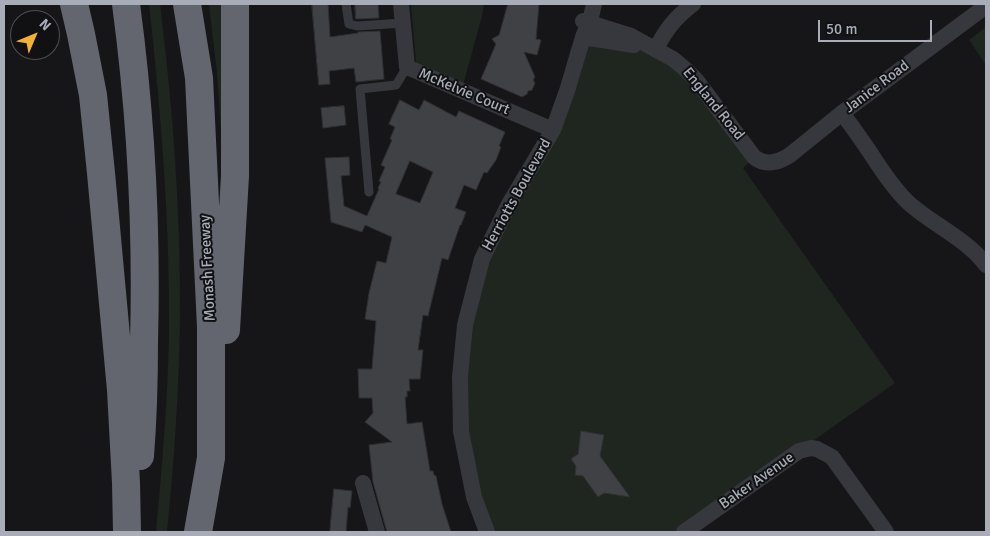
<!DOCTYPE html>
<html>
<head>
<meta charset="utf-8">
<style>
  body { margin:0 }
  #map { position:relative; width:990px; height:536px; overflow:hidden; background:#161618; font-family:Signika,sans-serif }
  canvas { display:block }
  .frame { position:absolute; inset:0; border:5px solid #a8adb8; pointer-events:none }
  .north { position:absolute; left:10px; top:10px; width:50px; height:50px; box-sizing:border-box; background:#111113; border:1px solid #4d4f55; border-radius:50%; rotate:45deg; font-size:14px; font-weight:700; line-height:20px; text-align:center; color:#a8adb8 }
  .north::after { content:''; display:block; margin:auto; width:18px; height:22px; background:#f2b134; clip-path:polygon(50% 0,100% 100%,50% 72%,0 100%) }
  .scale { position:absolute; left:818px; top:20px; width:114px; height:22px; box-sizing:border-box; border:2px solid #a8adb8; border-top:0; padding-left:6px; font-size:15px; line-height:18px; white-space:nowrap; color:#a8adb8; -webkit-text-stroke:4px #111113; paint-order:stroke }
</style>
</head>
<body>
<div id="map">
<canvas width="990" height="536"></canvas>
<div class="frame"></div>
<div class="north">N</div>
<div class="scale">50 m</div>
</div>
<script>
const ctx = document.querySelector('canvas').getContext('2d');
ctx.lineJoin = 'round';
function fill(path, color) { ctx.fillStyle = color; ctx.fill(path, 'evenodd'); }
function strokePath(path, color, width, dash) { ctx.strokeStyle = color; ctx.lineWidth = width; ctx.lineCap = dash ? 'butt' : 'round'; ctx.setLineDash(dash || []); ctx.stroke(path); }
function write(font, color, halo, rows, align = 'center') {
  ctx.font = font + ' Signika,sans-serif'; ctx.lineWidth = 4; ctx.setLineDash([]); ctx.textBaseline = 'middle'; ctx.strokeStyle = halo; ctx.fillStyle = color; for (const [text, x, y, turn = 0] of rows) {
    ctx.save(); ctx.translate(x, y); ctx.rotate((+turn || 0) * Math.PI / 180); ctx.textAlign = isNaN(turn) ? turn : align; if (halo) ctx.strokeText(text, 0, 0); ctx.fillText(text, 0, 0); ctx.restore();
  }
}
const green = new Path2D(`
  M149,4H160C173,109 181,215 180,321C179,391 174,462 167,532H156C162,466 168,399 169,332C170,222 161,113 149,4Z
  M209,4H226L222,146L217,73Z
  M411,4H484L482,16L463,85L416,62Z
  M986,27V65L969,40Z
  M583,37L601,40L673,59L754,157L743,168L895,383L684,532H487L474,497L460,377L482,259L553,130Z`);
const building = new Path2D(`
  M312,4H328L330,37L358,33V32L380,31L384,79L356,82L354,68L329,71L330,84L319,85Z
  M355,4H378L379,18L356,19Z
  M508,4H539L536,39L541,40L537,55L524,52L535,77L533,80L535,83L532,90L528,91L527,94L522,97L481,79L496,44L492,39L499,35Z
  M400,100L419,110L424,100L456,117L459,111L505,132L499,146L501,147L496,160L487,173L484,172L476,190L464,185L455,208L466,212L461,225H460L448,260L442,258L428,316L423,315L418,350H423L420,379H409L410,391H407V397H405L407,424L422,422L430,471H433L434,475L436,476L442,504L451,532H387L373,482L369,445L392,442L365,422L373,413L372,398H359L358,369H372L376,321L365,319L369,293L377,261L386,263L392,237L365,225L362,232L331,222L325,158L349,157L350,175L341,176L344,206L367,216L379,189L378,188L381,182L379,181L385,167L381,165L392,140L390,139L395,127L389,124ZM410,161L433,172L420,203L396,194Z
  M344,106L346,125L323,128L321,108Z
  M581,431L604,435L600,456L630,497L604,493L598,497L583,476L575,475L576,466L571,459L578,454Z
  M334,489L352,491L350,508L348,507L346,532H330Z`);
const service = new Path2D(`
  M346,4L349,24L357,26L403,23
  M369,192L360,89L396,85L407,67`);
const minor = new Path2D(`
  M401,4L407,67L553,130
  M583,21L631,36L673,59C682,66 690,73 697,81L754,157C765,166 778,163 790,155L842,113L986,6
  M583,37L634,45
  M656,49C666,29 675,18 693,4
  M842,113C854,129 866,146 877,163C887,178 898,194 911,205C934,225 969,241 986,265
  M363,483L377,532
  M487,532L474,497L461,431L460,377L465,325L482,259L509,204L553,130L567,91L583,37L591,17L594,4
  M684,532L799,451L811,448L817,449L832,457L886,532`);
const motorway = new Path2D(`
  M74,4L81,34L93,95L101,173L121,390L126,483L127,532
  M126,4C141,116 147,229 144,342C144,380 143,418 140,456
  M187,4L199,78L211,327V458L198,532
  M226,330L235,176V4`);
const streetNames = [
  ["Janice Road",877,87,-37],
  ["McKelvie Court",464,92,23],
  ["England Road",713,104,51],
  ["Herriotts Boulevard",517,195,-61],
  ["Monash Freeway",208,268,-93],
  ["Baker Avenue",757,481,-35]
];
fill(green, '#1e261f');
fill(building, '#404145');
strokePath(building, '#303034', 1);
strokePath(service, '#37383d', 9);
strokePath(minor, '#37383d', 16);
strokePath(motorway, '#63666e', 28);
write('15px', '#a8adb8', '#111113', streetNames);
</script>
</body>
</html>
